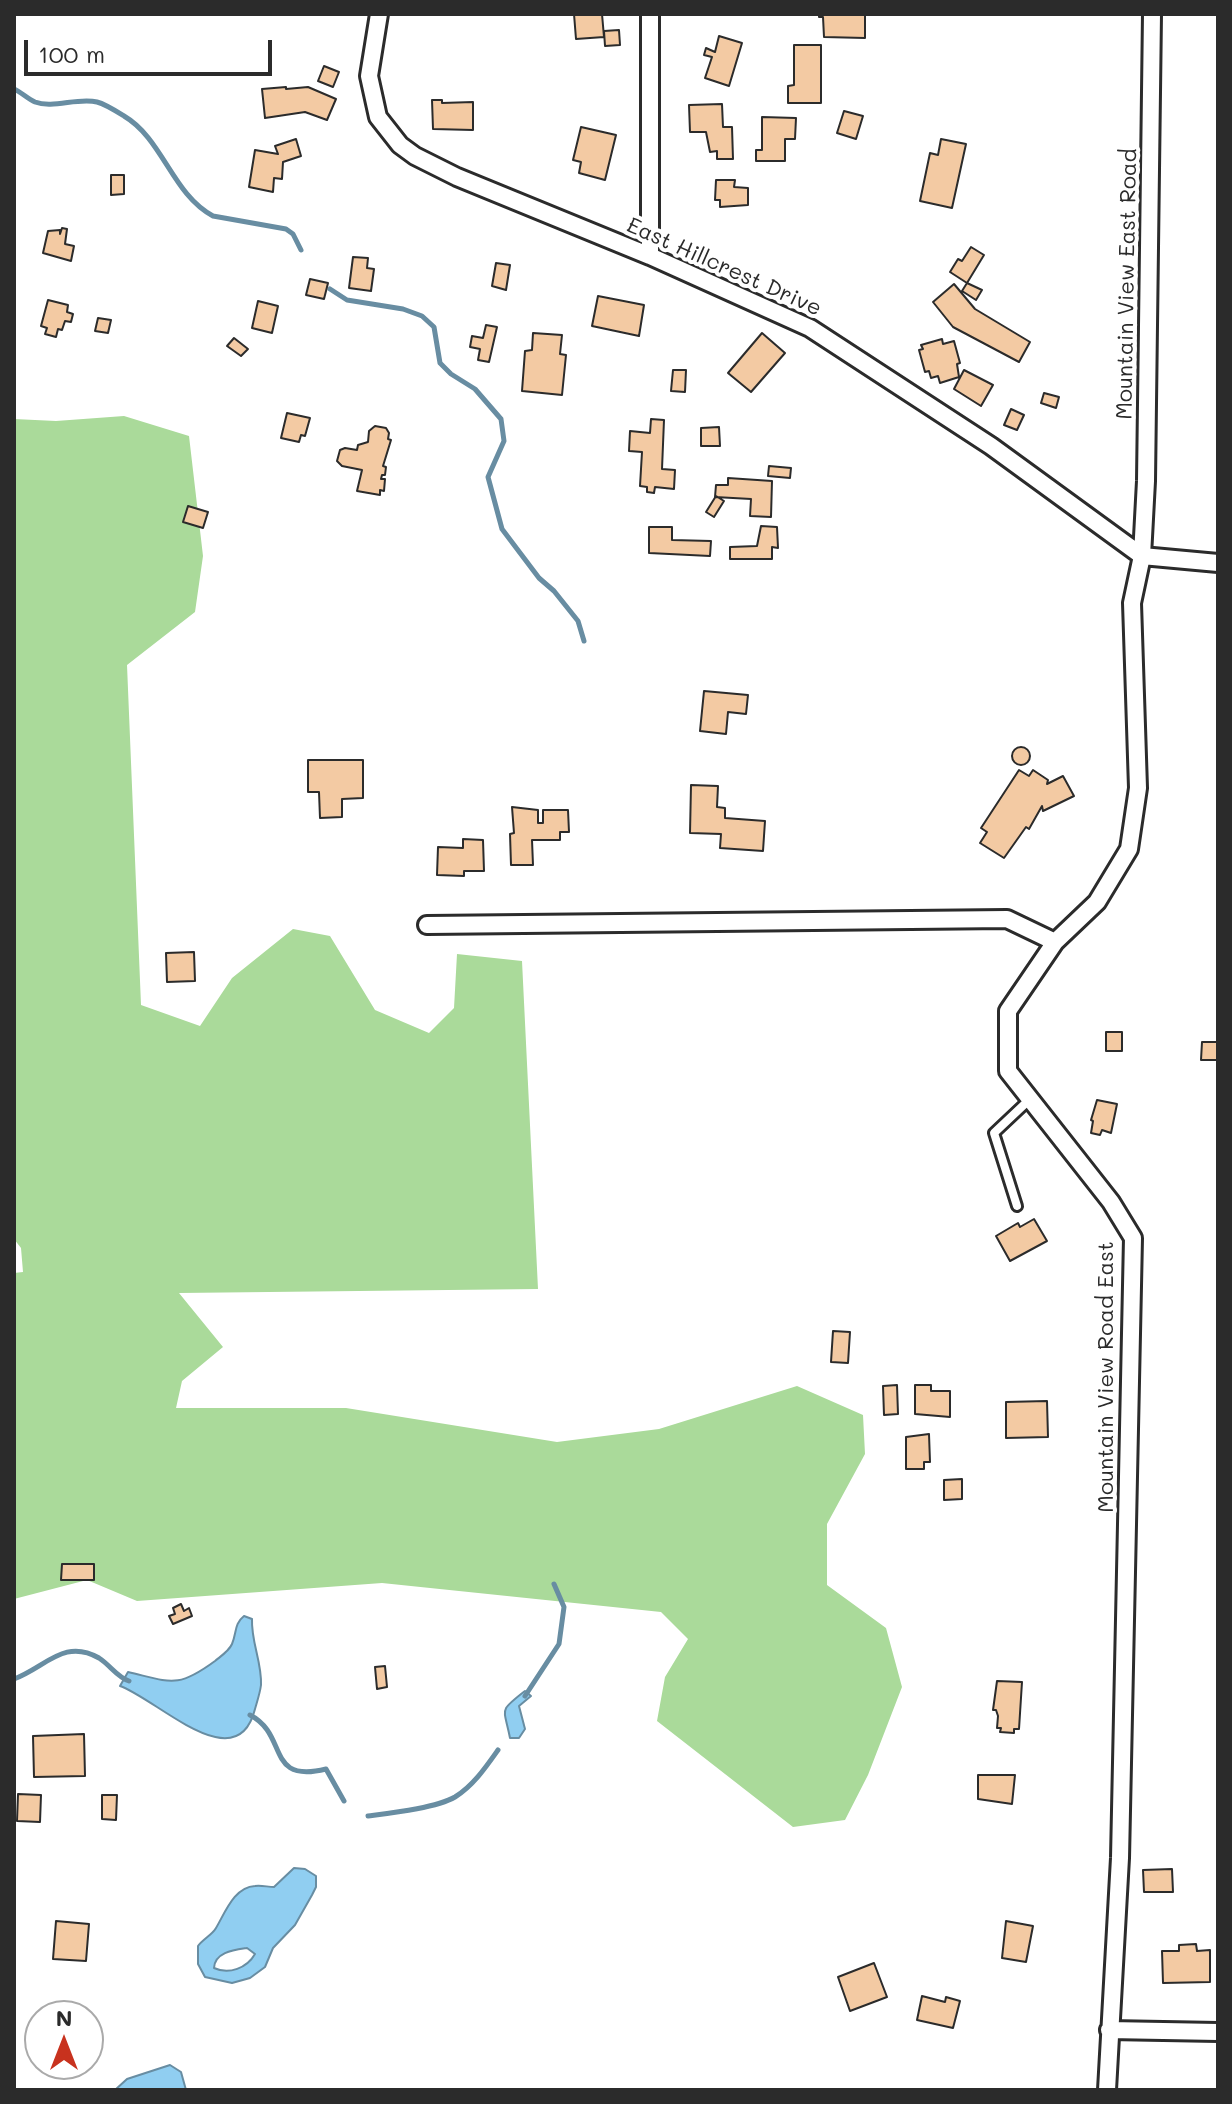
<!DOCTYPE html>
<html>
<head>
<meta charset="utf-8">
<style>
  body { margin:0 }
  #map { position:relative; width:1232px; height:2104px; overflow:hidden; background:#fff; font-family:Mali,sans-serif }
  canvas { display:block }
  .frame { position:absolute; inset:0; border:16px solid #2b2b2b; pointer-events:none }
  .north { position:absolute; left:24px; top:2000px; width:80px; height:80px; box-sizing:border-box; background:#fff; border:2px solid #aaa; border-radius:50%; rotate:0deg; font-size:22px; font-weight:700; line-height:32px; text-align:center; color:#2b2b2b }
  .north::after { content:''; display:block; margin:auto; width:28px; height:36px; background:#c8321e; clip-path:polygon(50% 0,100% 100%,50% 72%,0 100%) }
  .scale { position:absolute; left:24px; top:40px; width:248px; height:36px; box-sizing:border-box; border:4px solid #2b2b2b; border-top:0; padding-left:10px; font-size:24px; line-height:28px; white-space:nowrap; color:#2b2b2b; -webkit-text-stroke:6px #fff; paint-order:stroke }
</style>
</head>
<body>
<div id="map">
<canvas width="1232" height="2104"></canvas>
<div class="frame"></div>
<div class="north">N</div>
<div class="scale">100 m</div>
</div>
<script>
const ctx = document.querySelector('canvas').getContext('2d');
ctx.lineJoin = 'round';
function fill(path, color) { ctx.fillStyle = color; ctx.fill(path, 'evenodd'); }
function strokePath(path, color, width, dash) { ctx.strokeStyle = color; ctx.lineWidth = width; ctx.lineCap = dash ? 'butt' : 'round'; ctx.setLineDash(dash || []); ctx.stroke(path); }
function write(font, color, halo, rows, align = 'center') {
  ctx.font = font + ' Mali,sans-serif'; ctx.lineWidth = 8; ctx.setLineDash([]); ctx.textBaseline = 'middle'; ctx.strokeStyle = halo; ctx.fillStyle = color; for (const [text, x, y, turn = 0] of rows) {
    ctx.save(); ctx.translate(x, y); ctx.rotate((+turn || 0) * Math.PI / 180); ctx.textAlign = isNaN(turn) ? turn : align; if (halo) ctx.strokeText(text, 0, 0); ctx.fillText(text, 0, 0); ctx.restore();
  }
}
const green = new Path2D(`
  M124,416L189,436L203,556L195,612L127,665L141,1005L200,1026L232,978L293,929L330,936L375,1010L429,1033L454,1008L457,954L522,961L538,1289L179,1293L223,1347L182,1381L176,1408H346L557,1442L659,1429L797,1386L863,1415L865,1454L827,1524V1585L886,1628L902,1687L868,1775L845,1820L793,1827L657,1721L665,1677L688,1639L661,1612L382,1583L137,1601L87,1580L14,1599V1273L23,1272L21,1248L14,1239V419L56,421Z`);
const water = new Path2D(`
  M244,1616L252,1619C251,1642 262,1662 261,1685C260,1693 257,1702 255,1709C237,1781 157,1699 120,1686L128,1672C171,1682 177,1689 215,1661C221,1656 229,1651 232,1644C237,1632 234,1624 244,1616Z
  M525,1691L531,1696L519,1706L525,1729L519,1738H510C504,1707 498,1712 525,1691Z
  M294,1868L305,1869L316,1876V1887L312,1895L295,1925L273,1948L265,1967L250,1978L232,1983L205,1977L198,1964V1946C203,1939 212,1935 216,1928C225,1913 234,1887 255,1886C261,1885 268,1887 274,1887ZM247,1948L255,1954C247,1968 229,1975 214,1968C215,1952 234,1950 247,1948Z
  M170,2065L181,2072L186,2090H115L127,2079Z`);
const stream = new Path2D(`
  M14,89C21,92 28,99 35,102C53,109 78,97 97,102C105,104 116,111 124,116C163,139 172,194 213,216L286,229L293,234L301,250
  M330,289L347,300L403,309L422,316L434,327L440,363L451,374L475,389L501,419L504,441L488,477L502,529L539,578L554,591L578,621L584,641
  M14,1679C46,1667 64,1638 99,1658C110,1665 117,1677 129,1681
  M525,1696L559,1644L564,1607L554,1584
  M250,1715C289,1735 265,1784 326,1769L344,1801
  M368,1816C391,1813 436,1808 455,1797C473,1786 486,1767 498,1750`);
const building = new Path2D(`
  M574,14H602L604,37L576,39Z
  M819,14H865V38L824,37L823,17H819Z
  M619,30L620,45L605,46L604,31Z
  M719,36L742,43L729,86L705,78L712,57L704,55L706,48L715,52Z
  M794,45H821V103H788V86L794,85Z
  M324,66L339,72L333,87L318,81Z
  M286,87V89L308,87L336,99L327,120L305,112L265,118L262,89Z
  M432,100H442V103L473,102V130L433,129Z
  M722,104L723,127H732L733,159H717V151L710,152L706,132H690L689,105Z
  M844,111L863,116L856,139L837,133Z
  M762,117L796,118L795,139H785V161H756V150H762Z
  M581,127L616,135L605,180L579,173L581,162L573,160Z
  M296,139L301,156L283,162L282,179L274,178L273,192L249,187L255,150L278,154L275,146Z
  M941,139L966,144L952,208L920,201L930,153L938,155Z
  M111,175H124V194L111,195Z
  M716,180H735L734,187L748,188V205L720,207V200H715Z
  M62,228L67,229L65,244L74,246L71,261L43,253L48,231L60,230V234Z
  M971,247L984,255L967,283L950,272L958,259L962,261Z
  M353,257L368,258L367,268L374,269L371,291L349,288Z
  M496,263L510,265L506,290L492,286Z
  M310,279L328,283L324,299L306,295Z
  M967,283L982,290L976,300L962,291Z
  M954,284L975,309L1030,342L1019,362L953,327L933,302Z
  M598,296L644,305L639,336L592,326Z
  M48,300L68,305L67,312L73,314L71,322L65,321L62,330L58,329L56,337L45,334L47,328L41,326Z
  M258,301L278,306L272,333L252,328Z
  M98,318L111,320L108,333L95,331Z
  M486,325L497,327L489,362L478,360L480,349L470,347L472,336L483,338Z
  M533,333L562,335L560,354L566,355L562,395L522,391L525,351L532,350Z
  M762,333L785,353L751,392L728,373Z
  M234,338L248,349L241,356L227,346Z
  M942,339L943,344L954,341L960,363L957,364L959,377L940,383L938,376L931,378L929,371L925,372L919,350L923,349L921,345Z
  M673,370H686L685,392L671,391Z
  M964,370L993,385L981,406L954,389Z
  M1044,393L1059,397L1056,408L1041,403Z
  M1011,409L1024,415L1017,430L1004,425Z
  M287,413L310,418L305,436L301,435L299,442L281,438Z
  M651,419L664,420L662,469L675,470L674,489L655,487L654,493L647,492V487L640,486L642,452L629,451L630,431L650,433Z
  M375,426L386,428L389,433L388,439L391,440L383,466L386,467L385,475H382L381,479H385L384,491L380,490V495L357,491L362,470L342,466L337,461L340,450L345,448L357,450L358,445L368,442L369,431Z
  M719,427L720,446H701V428Z
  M769,466L791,468L790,478L768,476Z
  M728,478L772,481L771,517L750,516L751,499L715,497L716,485H728Z
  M716,496L724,501L714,517L706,512Z
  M188,506L208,512L203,528L183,522Z
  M761,526L777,527L778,548L772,547V559H730V547L757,546Z
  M649,527H672V540L711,541L710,556L649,553Z
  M704,691L748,695L746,714L728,712L726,734L700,731Z
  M1012 756a9 9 0 1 1 18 0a9 9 0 1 1-18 0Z
  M308,760H363V798L342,799V817L320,818L319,792H308Z
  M1019,770L1029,776L1033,770L1048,780L1047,784L1063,776L1074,796L1043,811L1042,806L1029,829L1026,827L1004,858L980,843L987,832L981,828Z
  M691,785L718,786L717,807L725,808V818L765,821L763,851L720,848L721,834L690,833Z
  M512,807L538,810V823H543V810H568L569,832H560V840H532L533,865H511L510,834L514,833Z
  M463,839L483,840L484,871H464V876L437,875L438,847L463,848Z
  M194,952L195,981L167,982L166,953Z
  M1106,1032H1122V1051H1106Z
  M1202,1042H1218V1060H1201Z
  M1097,1100L1117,1104L1111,1133L1102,1130L1100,1135L1091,1133L1093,1121L1091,1120Z
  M1034,1219L1047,1241L1010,1261L996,1236L1018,1223L1020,1227Z
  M833,1331L850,1332L848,1363L831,1362Z
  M897,1385L898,1414L884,1415L883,1386Z
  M915,1385H931V1391H950V1417L915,1414Z
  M1047,1401L1048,1437L1006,1438V1402Z
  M929,1434L930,1462H924V1469H906V1437Z
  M962,1479V1499L944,1500V1480Z
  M62,1564H94V1580H61Z
  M181,1604L184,1611L189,1608L192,1616L173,1624L169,1616L175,1614L173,1608Z
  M385,1666L387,1687L377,1689L375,1667Z
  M997,1681L1022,1682L1019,1729H1014V1733L1000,1732L1001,1728H997L998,1716L996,1710H993Z
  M84,1734L85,1776L34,1777L33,1736Z
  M978,1775H1015L1012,1804L978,1799Z
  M18,1794L41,1795L40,1822L17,1821Z
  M102,1795H117L116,1820L102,1819Z
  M1172,1869L1173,1892H1144L1143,1870Z
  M56,1921L89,1924L86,1961L53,1959Z
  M1006,1921L1033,1926L1026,1962L1002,1958Z
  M1196,1944L1197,1951L1210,1950V1982L1163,1983L1162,1951H1179V1945Z
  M874,1963L887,1997L850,2011L838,1977Z
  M922,1996L945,2002L946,1997L960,2001L953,2028L917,2020Z`);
const service = new Path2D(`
  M1017,1206L994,1133L1029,1100`);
const minor = new Path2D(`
  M379,14L369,76L378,117L400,145L415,156L457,177L650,256L810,328L991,446L1142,556L1218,563
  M650,256V14
  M427,925L1007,919L1055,942
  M1109,2030L1218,2032
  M1107,2090L1120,1858L1133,1238L1111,1202L1008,1071V1011L1055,942L1097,902L1129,849L1138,788L1132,603L1142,556L1146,481L1152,14`);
const streetNames = [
  ["East Hillcrest Drive",724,267,24],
  ["Mountain View East Road",1127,284,-89],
  ["Mountain View Road East",1106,1377,-90]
];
fill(green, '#aada9a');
fill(water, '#90cef1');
strokePath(water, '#688da2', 2);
strokePath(stream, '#688da2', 5);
fill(building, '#f3caa3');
strokePath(building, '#2b2b2b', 2);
strokePath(service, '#2b2b2b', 14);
strokePath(minor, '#2b2b2b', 22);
strokePath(service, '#fff', 8);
strokePath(minor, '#fff', 16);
write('22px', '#2b2b2b', '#fff', streetNames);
</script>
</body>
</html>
